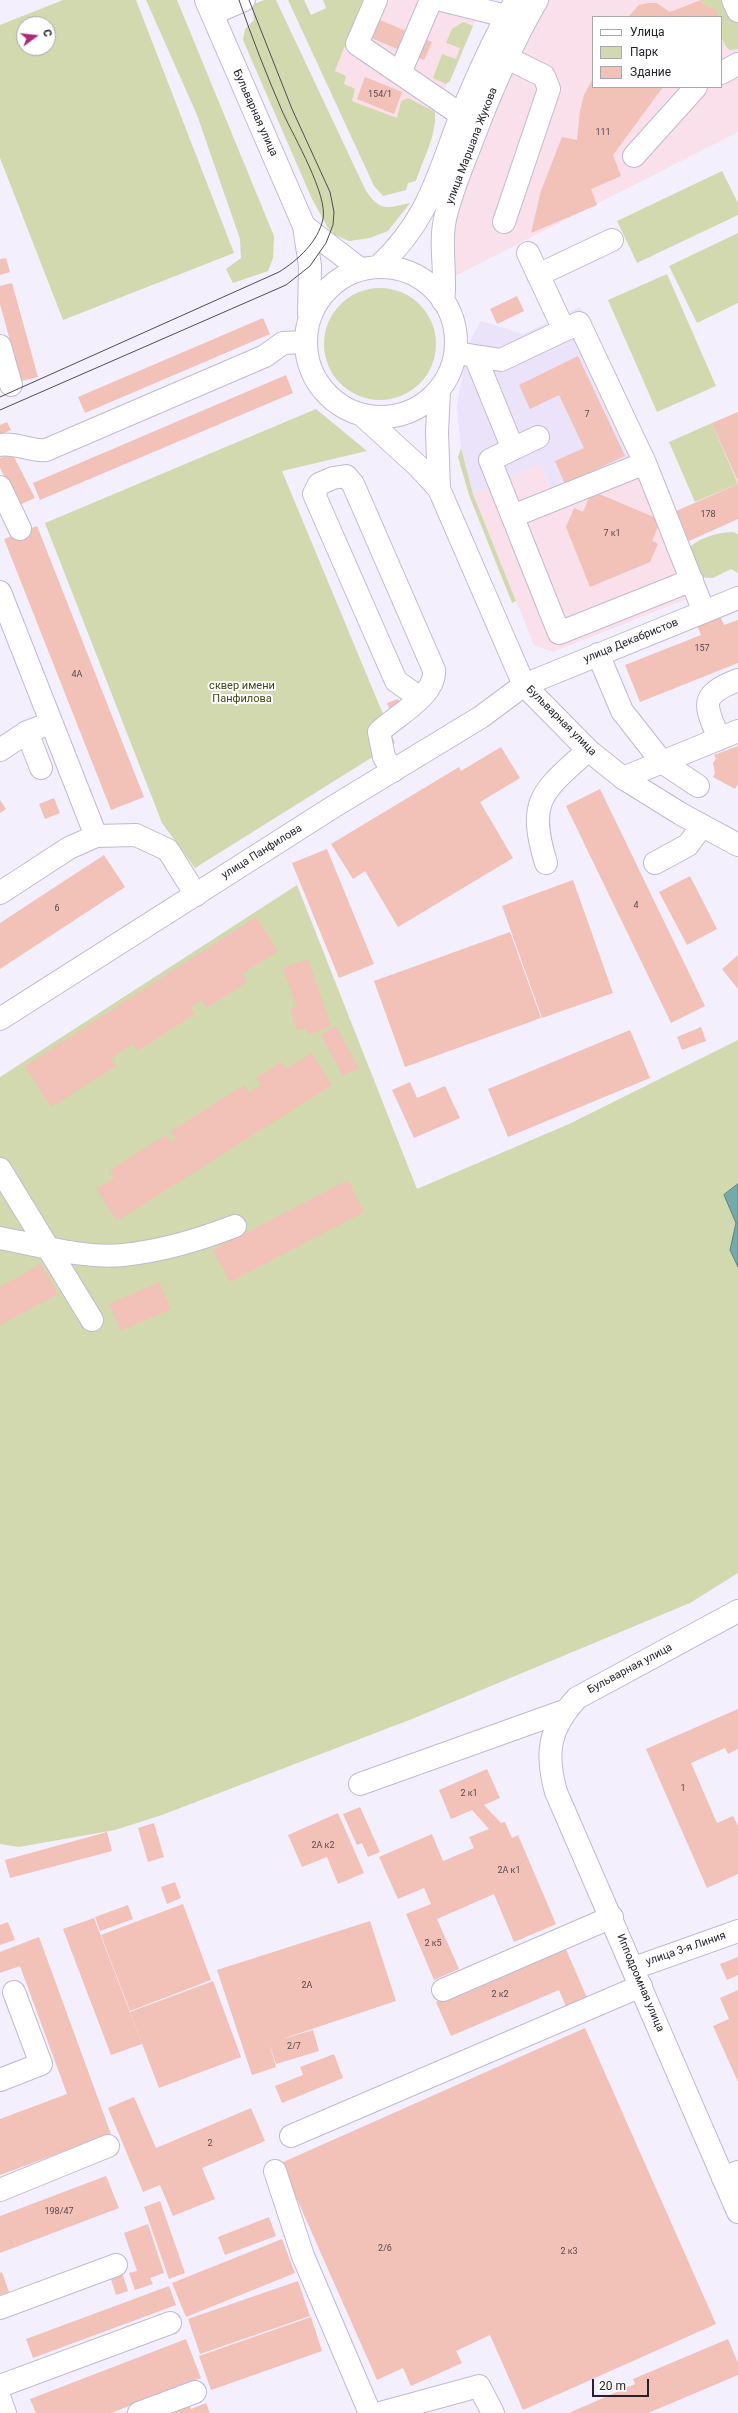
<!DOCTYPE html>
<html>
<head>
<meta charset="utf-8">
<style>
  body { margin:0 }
  #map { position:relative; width:738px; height:2413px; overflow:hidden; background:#f4effd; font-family:Roboto,sans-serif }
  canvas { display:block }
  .legend { position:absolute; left:592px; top:16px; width:130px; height:72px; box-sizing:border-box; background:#fff; border:1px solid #a8a7aa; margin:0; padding:5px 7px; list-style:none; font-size:12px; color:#25222a }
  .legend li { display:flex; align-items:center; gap:8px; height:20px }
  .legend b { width:20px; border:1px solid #a8a7aa }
  .north { position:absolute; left:16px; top:16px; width:40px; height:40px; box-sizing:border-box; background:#fff; border:1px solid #a8a7aa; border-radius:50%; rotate:75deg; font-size:11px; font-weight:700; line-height:16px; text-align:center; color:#25222a }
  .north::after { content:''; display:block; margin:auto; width:14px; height:18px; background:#ab2b79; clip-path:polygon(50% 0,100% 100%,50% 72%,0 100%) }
  .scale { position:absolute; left:592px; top:2379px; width:57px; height:18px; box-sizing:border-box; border:2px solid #25222a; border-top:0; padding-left:5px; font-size:12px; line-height:14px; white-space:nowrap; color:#25222a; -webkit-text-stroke:3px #fff; paint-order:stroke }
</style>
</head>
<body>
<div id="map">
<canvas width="738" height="2413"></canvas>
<ul class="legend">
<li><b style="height:5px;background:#fff"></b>Улица</li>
<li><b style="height:11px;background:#d3d9ae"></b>Парк</li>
<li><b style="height:11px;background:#f2c1b8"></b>Здание</li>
</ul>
<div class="north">С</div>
<div class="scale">20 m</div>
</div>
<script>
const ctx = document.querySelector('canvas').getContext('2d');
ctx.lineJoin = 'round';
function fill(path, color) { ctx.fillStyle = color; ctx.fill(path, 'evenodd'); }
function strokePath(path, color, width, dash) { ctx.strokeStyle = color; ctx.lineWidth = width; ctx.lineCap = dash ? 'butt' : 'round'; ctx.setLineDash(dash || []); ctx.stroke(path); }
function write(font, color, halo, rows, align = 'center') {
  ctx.font = font + ' Roboto,sans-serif'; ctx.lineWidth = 4; ctx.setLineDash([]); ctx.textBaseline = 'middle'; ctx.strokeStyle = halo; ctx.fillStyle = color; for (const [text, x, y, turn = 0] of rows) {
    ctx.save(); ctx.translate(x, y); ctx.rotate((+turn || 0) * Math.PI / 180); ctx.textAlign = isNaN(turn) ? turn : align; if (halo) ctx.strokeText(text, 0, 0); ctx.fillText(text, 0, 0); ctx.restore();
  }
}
const commercial = new Path2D(`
  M363,0H484L430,123L401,101L397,118L352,101L335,71Z
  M545,0H727L738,21V132L453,277L454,211L482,132ZM593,17H721V87H593Z
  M631,453L689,598L553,652L534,645L473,494L540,464L552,491Z`);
const medical = new Path2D(`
  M580,307L636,424L631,453L626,461L552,491L540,464L473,494L461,448L457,405L468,345L481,321L523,334Z`);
const green = new Path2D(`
  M63,0H136L234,253L63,320L0,158V25ZM24,24H48V48H24Z
  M146,0H177L274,236L273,258L268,271L233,283L226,269L241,258L240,239L197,115Z
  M264,0H276L366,191C381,212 386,208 410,203L388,231L370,238L349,241L335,235L328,228L312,199L243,40L245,29L254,20L252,5Z
  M288,0H304L311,15L326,8L323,0H363L335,71L346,76L344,84L355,89L352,101L397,118L401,101L408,98L435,112C437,134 423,160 416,181L408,183L406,190L383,196L374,186Z
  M701,0H727L738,23V49L730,50C719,41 721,30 721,17H710Z
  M463,22L473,26L450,81L446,84L433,78L442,54L456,59L460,48L446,43L452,29Z
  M722,171L738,203V215L637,263L617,221Z
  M738,233V303L697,323L669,266Z
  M667,274L716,386L657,412L608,300Z
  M324 344a56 56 0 1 1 112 0a56 56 0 1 1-112 0Z
  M316,409L367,451L282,471L395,743L195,868L162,823L45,523Z
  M712,423L738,484L695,502L669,442Z
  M461,448L473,494L516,601L512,603L469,495L458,457Z
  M733,532L738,534V573L731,569L713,578L693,577L684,552C698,538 714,533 733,532Z
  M297,885L417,1189L569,1124L738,1040V1573L690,1603L412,1719L162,1815L115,1830L19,1847L0,1844V1077Z`);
const water = new Path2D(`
  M738,1184V1267L730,1250L736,1223L724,1195Z`);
const building = new Path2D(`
  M701,0L704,5L716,10L719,17H628L639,5L648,3H656L670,12Z
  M373,17L432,42L424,60L366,36Z
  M365,77L402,92L394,114L357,99Z
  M593,78V87H663L613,155L621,176L591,189L597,205L531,233L541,191L562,137L577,140L580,111L584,95Z
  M6,258L10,272L0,275V259Z
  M12,283L38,377L21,381L0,304V286Z
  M517,296L524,311L497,324L490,309Z
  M263,318L270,334L85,413L78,397Z
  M578,356L625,456L565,484L555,461L584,448L559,395L530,409L519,385Z
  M286,375L293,393L40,500L33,483Z
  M738,412V482L712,423Z
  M7,422L11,430L0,435V425Z
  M12,453L35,498L19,505L0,468V458Z
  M738,484V519L689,541L676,511Z
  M592,491L661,520L652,541L658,544L650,562L590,587L566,527L574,508L583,512Z
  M37,526L144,797L111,810L4,539Z
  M720,616L724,625L738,620V663L640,702L625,665L701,635L697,625Z
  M398,699L402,709L391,713L387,703Z
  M738,746V784L735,789L713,777L715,773L713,763L716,759L714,755Z
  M501,747L520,778L480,802L513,858L398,927L365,871L353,879L331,844L459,767L461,771Z
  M600,789L705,1006L671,1023L566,806Z
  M54,798L60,813L45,819L39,804Z
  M0,800L6,809L0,813Z
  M327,849L374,964L339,978L292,863Z
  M104,855L125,887L0,969V923Z
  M690,876L717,929L687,945L659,892Z
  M573,880L613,993L542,1018L502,906Z
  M256,917L278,951L242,974L247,982L207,1008L202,1000L190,1007L195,1014L138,1051L133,1044L111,1058L116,1066L51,1107L25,1066Z
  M510,932L541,1018L405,1067L374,981Z
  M738,955V989L722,969Z
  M308,959L331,1026L308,1035L305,1028L297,1030L290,1009L297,1007L283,968Z
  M336,1026L359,1068L343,1076L321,1035Z
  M701,1027L706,1041L682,1050L677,1037Z
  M630,1030L650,1078L508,1137L488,1089Z
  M312,1053L332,1085L117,1221L97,1189L115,1177L110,1170L166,1135L171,1142L176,1139L171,1131L244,1085L249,1093L261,1085L256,1078L281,1062L286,1069Z
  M410,1082L417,1098L445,1086L460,1118L414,1138L392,1090Z
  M348,1180L364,1212L230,1282L213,1250Z
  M41,1264L58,1294L0,1325V1287Z
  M159,1282L171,1309L121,1331L109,1304Z
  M738,1709V1749L728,1754L725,1748L691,1763L717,1823L733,1816L738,1826V1874L707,1888L646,1749Z
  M487,1769L500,1798L484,1805L501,1823L505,1822L512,1838L518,1835L556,1924L514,1942L494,1894L437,1919L459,1969L434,1980L406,1914L431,1904L424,1888L398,1899L379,1857L432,1834L443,1861L474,1848L469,1837L489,1829L472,1810L451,1819L439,1790Z
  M360,1807L380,1852L368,1857L362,1843L357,1845L343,1814Z
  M338,1813L364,1873L338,1884L327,1857L302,1867L288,1835Z
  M154,1823L164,1857L148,1862L138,1828Z
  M107,1832L112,1851L10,1878L5,1860Z
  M175,1882L181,1898L167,1904L161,1887Z
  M183,1904L211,1980L130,2011L101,1935Z
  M128,1905L133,1919L100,1931L95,1917Z
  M94,1918L142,2044L111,2055L63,1929Z
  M370,1921L396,2001L279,2040L313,2030L319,2051L276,2064L269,2043L276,2067L252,2075L217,1970Z
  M8,1922L15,1940L0,1945V1925Z
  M39,1937L111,2134L0,2175V2119L67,2094L20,1966L0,1973V1952Z
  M565,1947L588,2000L567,2009L559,1990L451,2036L436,2002Z
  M738,1957V1975L727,1980L720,1964Z
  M213,1981L241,2057L159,2088L130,2012Z
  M738,1990V2082L713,2026L729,2019L720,1998Z
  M585,2028L716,2324L523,2410L490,2335L456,2351L462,2363L411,2386L403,2368L377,2380L281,2163Z
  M334,2054L343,2078L282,2103L275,2086L303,2075L300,2067Z
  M134,2097L156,2148L251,2108L265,2141L202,2168L215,2199L173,2216L160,2185L143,2192L108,2108Z
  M106,2176L119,2208L0,2253V2216Z
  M160,2201L185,2273L169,2279L144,2207Z
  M269,2217L276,2236L225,2255L218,2237Z
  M148,2224L164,2273L150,2278L153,2284L135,2290L129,2273L137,2271L124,2233Z
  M282,2239L295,2273L186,2317L172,2283Z
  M2,2272L9,2292L0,2295V2273Z
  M123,2275L128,2291L116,2295L111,2279Z
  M298,2281L310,2316L200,2354L188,2319Z
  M169,2286L176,2305L33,2358L26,2339Z
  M311,2317L322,2351L211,2390L199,2356Z
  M186,2339L201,2378L111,2413H36L30,2399Z
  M728,2339L738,2363V2375L648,2413H569L635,2384L633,2379Z
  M189,2403L191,2409L206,2403L210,2413H165Z`);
const minor = new Path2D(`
  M376,0L357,44L454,110L460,118
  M442,0L506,16
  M733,0L738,11
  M212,14L244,0
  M491,50L544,76L549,89L504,222
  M400,73L431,0
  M721,73L738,64
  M634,156L696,87
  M528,253L564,330
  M538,275L612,240
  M0,346L11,385
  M456,353L501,360L579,323L645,463
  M475,356L513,449
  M538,437L490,460L559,633L692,580
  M0,445C16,442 31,452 46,450L265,356L283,343L305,342
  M0,487L20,529
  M513,516L645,463L704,612
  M0,592L96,836
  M598,654L622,711L662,762L698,786
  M524,685L738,598
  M27,732L41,768
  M719,739C705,704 698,696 738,680
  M0,750L27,732L51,723
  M393,771L384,757L379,732C394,717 437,695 434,670L353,484L346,476L333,478L319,484L314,494L396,681L420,698
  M623,778L738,731
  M546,863C526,798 544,791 588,750
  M655,863L688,845L702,826
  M0,893L69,848L96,836L136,835L168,850L196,895
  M0,1169L92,1320
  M0,1238C40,1245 83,1259 123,1255C162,1251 199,1240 235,1226
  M360,1784L564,1711
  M634,1968L738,1931
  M443,1990L612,1917
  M0,2080L41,2064L14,1992
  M291,2136L641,1986
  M275,2171L303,2256L370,2413
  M723,2178L738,2172
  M0,2190L108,2146
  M0,2308L116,2265
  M0,2386L170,2323
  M0,2399L5,2413
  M139,2413L195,2392
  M380,2413L479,2386L493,2413`);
const major = new Path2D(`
  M206,0L304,226L310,266L309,315
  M304,226L360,269
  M379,266C428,220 437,178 460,118C476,78 494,38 516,0
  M306 342a75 75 0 1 1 150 0a75 75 0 1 1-150 0Z
  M443,301C447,274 439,246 445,219C451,192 462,167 472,141C490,93 511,45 537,0
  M439,391L437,432L439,489
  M362,415L419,467L439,489L524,685L588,750L623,778L681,814L738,845
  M0,1019L333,807L481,717L524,685
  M738,1611L577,1698C549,1728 545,1753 556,1792L738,2212`);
const tram = new Path2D(`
  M0,397L279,272C298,260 318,242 323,219C328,195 294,137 283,113C267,76 252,38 239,0
  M0,410L286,285L310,266L326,243L333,225L334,212L330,192L292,109L249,0`);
const numberNames = [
  ["154/1",380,95],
  ["111",603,133],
  ["7",587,415],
  ["178",708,515],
  ["7 к1",612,534],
  ["157",702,649],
  ["4А",77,675],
  ["4",636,906],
  ["6",57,909],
  ["1",683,1789],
  ["2 к1",469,1794],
  ["2А к2",323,1846],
  ["2А к1",509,1871],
  ["2 к5",433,1944],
  ["2А",307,1986],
  ["2 к2",500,1995],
  ["2/7",294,2047],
  ["2",210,2144],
  ["198/47",59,2212],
  ["2/6",385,2249],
  ["2 к3",569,2252]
];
const streetNames = [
  ["Бульварная улица",255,113,66],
  ["улица Маршала Жукова",472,146,-69],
  ["улица Декабристов",631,641,-22],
  ["Бульварная улица",561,721,45],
  ["улица Панфилова",262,852,-32],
  ["Бульварная улица",630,1669,-28],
  ["улица 3-я Линия",686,1949,-19],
  ["Ипподромная улица",640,1983,67]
];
const parkNames = [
  ["сквер имени",242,686],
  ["Панфилова",242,699]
];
fill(commercial, '#f9e0ea');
fill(medical, '#ebe3f9');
fill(green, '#d3d9ae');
fill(water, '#73abab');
strokePath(water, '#5c8284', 1);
fill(building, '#f2c1b8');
strokePath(minor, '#c2b9d0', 24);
strokePath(major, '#c2b9d0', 24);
strokePath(minor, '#fff', 22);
strokePath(major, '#fff', 22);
strokePath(tram, '#4e4b54', 1);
write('9px', '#584a4e', null, numberNames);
write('11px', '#25222a', '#fff', streetNames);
write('11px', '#434614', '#fff', parkNames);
</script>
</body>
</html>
